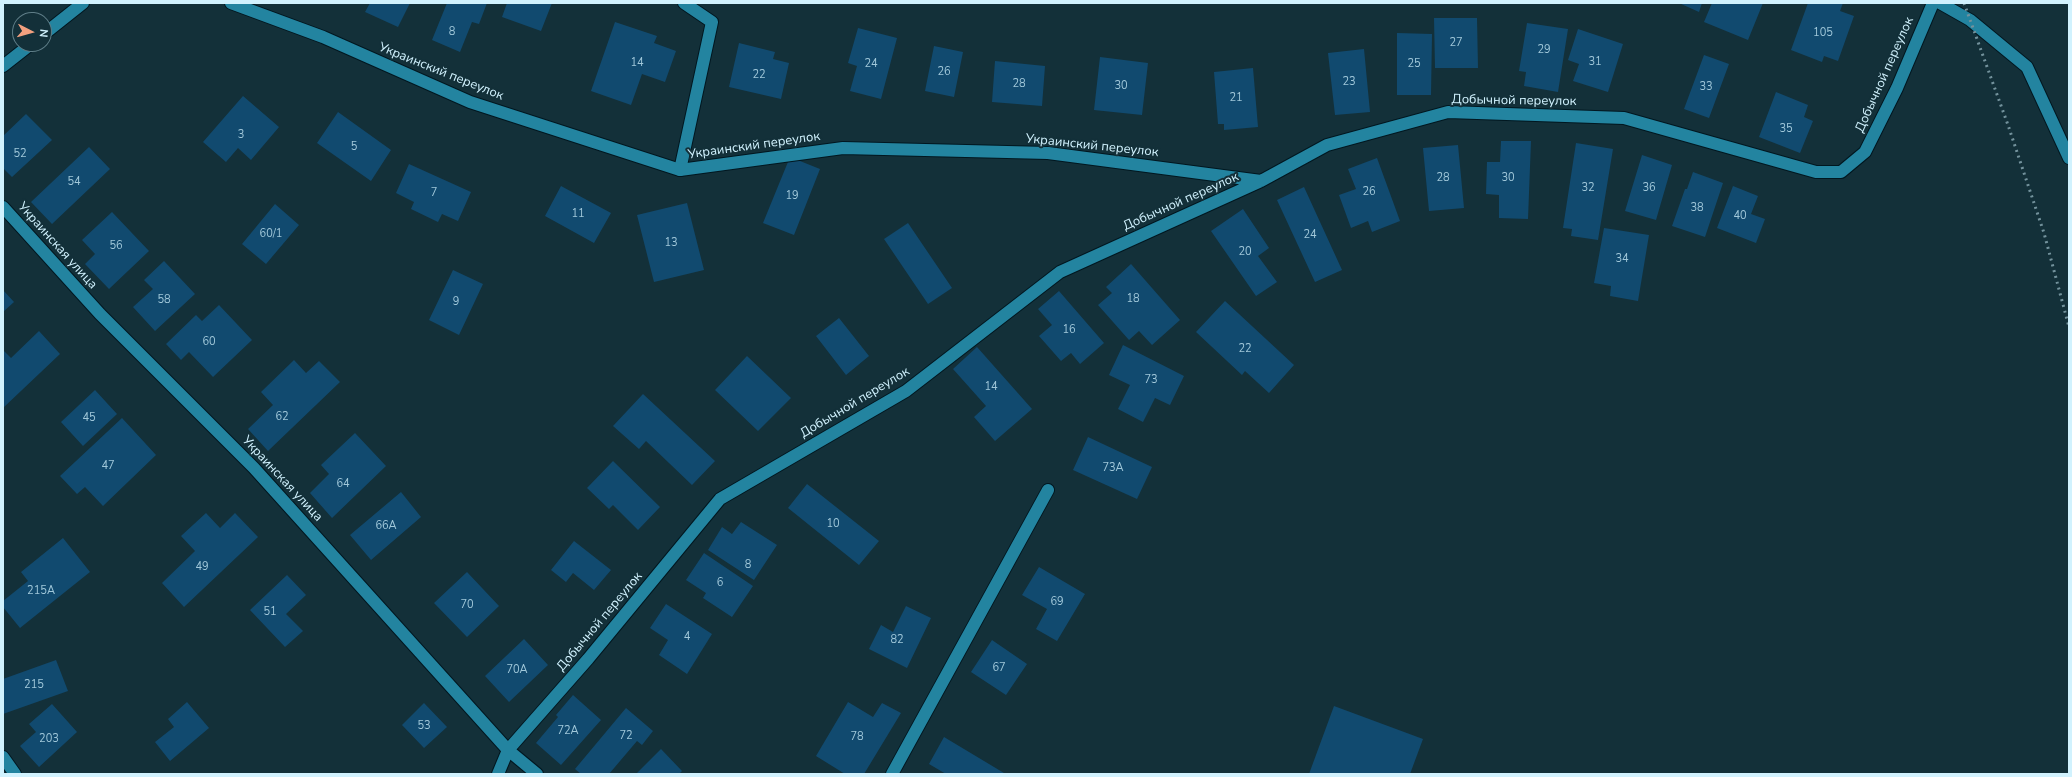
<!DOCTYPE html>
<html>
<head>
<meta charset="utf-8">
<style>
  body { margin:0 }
  #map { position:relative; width:2072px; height:777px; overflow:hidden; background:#133039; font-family:"Nunito Sans",sans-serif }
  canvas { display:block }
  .frame { position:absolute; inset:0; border:4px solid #d1f2fe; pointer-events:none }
  .north { position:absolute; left:12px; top:12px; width:40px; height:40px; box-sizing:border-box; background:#133039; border:1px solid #5f7e88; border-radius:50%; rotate:96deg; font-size:11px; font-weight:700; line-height:16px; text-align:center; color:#d1f2fe }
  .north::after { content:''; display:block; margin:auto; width:14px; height:18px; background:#f2a07f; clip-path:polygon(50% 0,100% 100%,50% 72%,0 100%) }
</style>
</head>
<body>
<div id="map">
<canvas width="2072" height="777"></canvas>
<div class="frame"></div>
<div class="north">N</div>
</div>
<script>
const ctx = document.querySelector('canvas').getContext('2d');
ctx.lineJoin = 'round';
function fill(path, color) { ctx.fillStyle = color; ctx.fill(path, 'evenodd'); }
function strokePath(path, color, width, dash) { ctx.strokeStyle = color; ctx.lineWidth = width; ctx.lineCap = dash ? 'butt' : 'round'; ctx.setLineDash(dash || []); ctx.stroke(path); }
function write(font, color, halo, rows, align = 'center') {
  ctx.font = font + ' "Nunito Sans",sans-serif'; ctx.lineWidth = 4; ctx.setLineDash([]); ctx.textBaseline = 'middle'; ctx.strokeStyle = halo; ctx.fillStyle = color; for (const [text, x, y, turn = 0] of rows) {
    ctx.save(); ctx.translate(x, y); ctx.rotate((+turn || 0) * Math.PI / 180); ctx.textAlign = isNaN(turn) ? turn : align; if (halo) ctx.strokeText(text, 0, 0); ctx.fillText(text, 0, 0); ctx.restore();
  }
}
const building = new Path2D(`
  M370,3H410L398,27L365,12Z
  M447,3H487L479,24L472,22L460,52L432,40Z
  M507,3H552L541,31L502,17Z
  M1679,3H1702L1699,12Z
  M1712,3H1763L1748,40L1704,22Z
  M1808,3H1843L1840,11L1854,16L1838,61L1824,56L1822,62L1791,50Z
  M1434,18H1477L1478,68H1435Z
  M615,22L657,36L654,43L676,51L665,82L642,74L631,105L591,91Z
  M1527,23L1568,29L1558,92L1524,86L1526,72L1519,71Z
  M858,28L897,38L881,99L850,91L857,66L848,63Z
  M1578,29L1623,44L1608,92L1573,81L1579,64L1568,60Z
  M1397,33L1432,34L1431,95H1397Z
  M739,43L775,52L773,59L789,63L781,99L729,87Z
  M934,46L963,52L954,97L925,91Z
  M1364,49L1370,112L1335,115L1328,53Z
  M1704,55L1729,64L1709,118L1684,109Z
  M1100,57L1148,63L1142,115L1094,110Z
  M995,61L1045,66L1042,106L992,102Z
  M1253,68L1258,127L1224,130V124H1218L1214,72Z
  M1776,92L1808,105L1804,117L1813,121L1800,153L1759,137Z
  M243,96L279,127L251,160L238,148L226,162L203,142Z
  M338,112L391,150L371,181L317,143Z
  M26,114L52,140L12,177L3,168V136Z
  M1501,141H1531L1528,219L1499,218V195L1486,194L1487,162H1500Z
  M1576,143L1613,149L1598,240L1571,236L1572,229L1563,228Z
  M1458,145L1464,208L1429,211L1423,148Z
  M89,147L110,169L52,224L31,202Z
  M1642,155L1672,165L1656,220L1625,211Z
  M790,157L820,169L794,235L763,223Z
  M1377,158L1400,221L1372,232L1368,221L1351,228L1339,195L1356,189L1348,169Z
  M409,164L471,192L458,221L442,214L438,222L411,209L414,202L396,193Z
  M1693,172L1723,183L1705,237L1672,226L1685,189H1687Z
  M561,186L611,213L594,243L545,216Z
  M1733,186L1758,196L1751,214L1765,219L1756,243L1717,228Z
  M1304,187L1342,270L1315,282L1277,200Z
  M687,203L704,270L654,282L637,215Z
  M275,204L299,225L266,264L242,244Z
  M1243,209L1269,248L1258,256L1277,282L1256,296L1211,231Z
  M112,212L149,251L109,289L85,264L95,254L82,240Z
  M908,223L952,288L928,304L884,239Z
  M1604,228L1649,235L1638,301L1610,296L1611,286L1594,283Z
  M164,261L195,294L155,331L133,307L153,289L144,280Z
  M1131,264L1180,320L1152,345L1139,331L1129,340L1098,305L1112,293L1106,287Z
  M453,270L483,284L459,335L429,320Z
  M3,290L14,302L3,312Z
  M1059,291L1104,343L1080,364L1071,353L1061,361L1039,336L1052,325L1038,309Z
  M1225,301L1294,365L1269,393L1245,371L1242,375L1196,332Z
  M219,305L252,340L213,377L189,352L181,360L166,344L196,315L202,321Z
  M839,318L869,356L846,375L816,336Z
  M39,331L60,354L3,408V350L11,358Z
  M1123,345L1184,376L1170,405L1155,398L1143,422L1118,409L1130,385L1109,375Z
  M977,347L1032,409L995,441L974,417L986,406L953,369Z
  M747,356L791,398L758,431L715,390Z
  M294,360L306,373L319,361L340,382L268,451L248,429L273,405L261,392Z
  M95,390L117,414L83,446L61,422Z
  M643,394L715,461L692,485L646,441L639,449L613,426Z
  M122,418L156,455L103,506L85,487L77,494L60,476Z
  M355,433L386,466L332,518L310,493L329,474L321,465Z
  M1088,437L1152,467L1137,499L1073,470Z
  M613,461L660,507L638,530L613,505L609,509L587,488Z
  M807,484L879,541L859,565L788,508Z
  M401,492L421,517L371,560L350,535Z
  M206,513L220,528L235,513L258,537L184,607L162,583L195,551L181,536Z
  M741,522L777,545L754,580L708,550L722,527L732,534Z
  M63,538L90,572L20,628L3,607V601L28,581L21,572Z
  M574,541L611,570L594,590L573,573L566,582L551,570Z
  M704,553L753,586L732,617L703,598L706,593L686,580Z
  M1039,567L1085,594L1057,641L1036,629L1047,609L1022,595Z
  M467,572L499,606L467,637L434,603Z
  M287,575L306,595L286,614L303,631L285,647L250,610Z
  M666,604L712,634L687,674L659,655L668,640L650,628Z
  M906,606L931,618L907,668L869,649L881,625L893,632Z
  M524,639L548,665L509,702L485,676Z
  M992,640L1027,664L1006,695L971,672Z
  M56,660L68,691L3,714V679Z
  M573,695L601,720L561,765L536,743L558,717L556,715Z
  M187,702L209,728L170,761L155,742L174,727L168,719Z
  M848,702L873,717L882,703L901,713L864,774H845L816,756Z
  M424,703L447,727L424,748L402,725Z
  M52,704L77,732L39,767L20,746L36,732L29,724Z
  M1334,706L1423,739L1410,774H1309Z
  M626,708L653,731L642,745L637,741L609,774H581L575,769Z
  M944,737L1004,773L1003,774H946L929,764Z
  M661,749L682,771L679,774H636Z`);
const service = new Path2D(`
  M680,170L712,22L684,3
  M892,774L1048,490`);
const minor = new Path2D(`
  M231,3L323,37L470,102L680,170L843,148L1048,153L1261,181
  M1940,3L1970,20L2027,67L2069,158
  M44,34L83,3
  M3,66L31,44
  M3,207L100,314L254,468L508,750L537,774
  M3,757L15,774
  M498,774L508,750L588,659L720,499L906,391L1060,272L1261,181L1327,145L1448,112L1624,118L1816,172H1841L1865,152L1897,88L1933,3`);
const rail = new Path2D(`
  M1964,3L2008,125L2044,233L2069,327`);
const numberNames = [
  ["8",452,32],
  ["105",1823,33],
  ["27",1456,43],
  ["29",1544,50],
  ["31",1595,62],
  ["14",637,63],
  ["24",871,64],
  ["25",1414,64],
  ["26",944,72],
  ["22",759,75],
  ["23",1349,82],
  ["28",1019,84],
  ["30",1121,86],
  ["33",1706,87],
  ["21",1236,98],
  ["35",1786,129],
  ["3",241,135],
  ["5",354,147],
  ["52",20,154],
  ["28",1443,178],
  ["30",1508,178],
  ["54",74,182],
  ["32",1588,188],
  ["36",1649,188],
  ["26",1369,192],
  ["7",434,193],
  ["19",792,196],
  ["38",1697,208],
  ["11",578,214],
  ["40",1740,216],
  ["60/1",271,234],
  ["24",1310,235],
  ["13",671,243],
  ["56",116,246],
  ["20",1245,252],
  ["34",1622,259],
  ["18",1133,299],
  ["58",164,300],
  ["9",456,302],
  ["16",1069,330],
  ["60",209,342],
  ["22",1245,349],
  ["73",1151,380],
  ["14",991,387],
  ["62",282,417],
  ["45",89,418],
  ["47",108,466],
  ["73А",1113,468],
  ["64",343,484],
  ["10",833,524],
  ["66А",386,526],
  ["8",748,565],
  ["49",202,567],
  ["6",720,583],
  ["215А",41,591],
  ["69",1057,602],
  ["70",467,605],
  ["51",270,612],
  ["4",687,637],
  ["82",897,640],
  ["67",999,668],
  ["70А",517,670],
  ["215",34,685],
  ["53",424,726],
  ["72А",568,731],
  ["72",626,736],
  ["78",857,737],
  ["203",49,739]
];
const streetNames = [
  ["Украинский переулок",441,72,22],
  ["Добычной переулок",1885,75,-66],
  ["Добычной переулок",1514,101,1],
  ["Украинский переулок",754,146,-8],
  ["Украинский переулок",1092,146,6],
  ["Добычной переулок",1181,202,-24],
  ["Украинская улица",57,246,48],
  ["Добычной переулок",855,403,-31],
  ["Украинская улица",282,479,47],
  ["Добычной переулок",600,622,-50]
];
fill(building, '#114a6f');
strokePath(service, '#001720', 14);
strokePath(minor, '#001720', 14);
strokePath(service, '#2384a0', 12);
strokePath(minor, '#2384a0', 12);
strokePath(rail, '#73929c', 3, [2, 4]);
write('11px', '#a1c8da', null, numberNames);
write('13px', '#d1f2fe', '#133039', streetNames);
</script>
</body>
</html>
